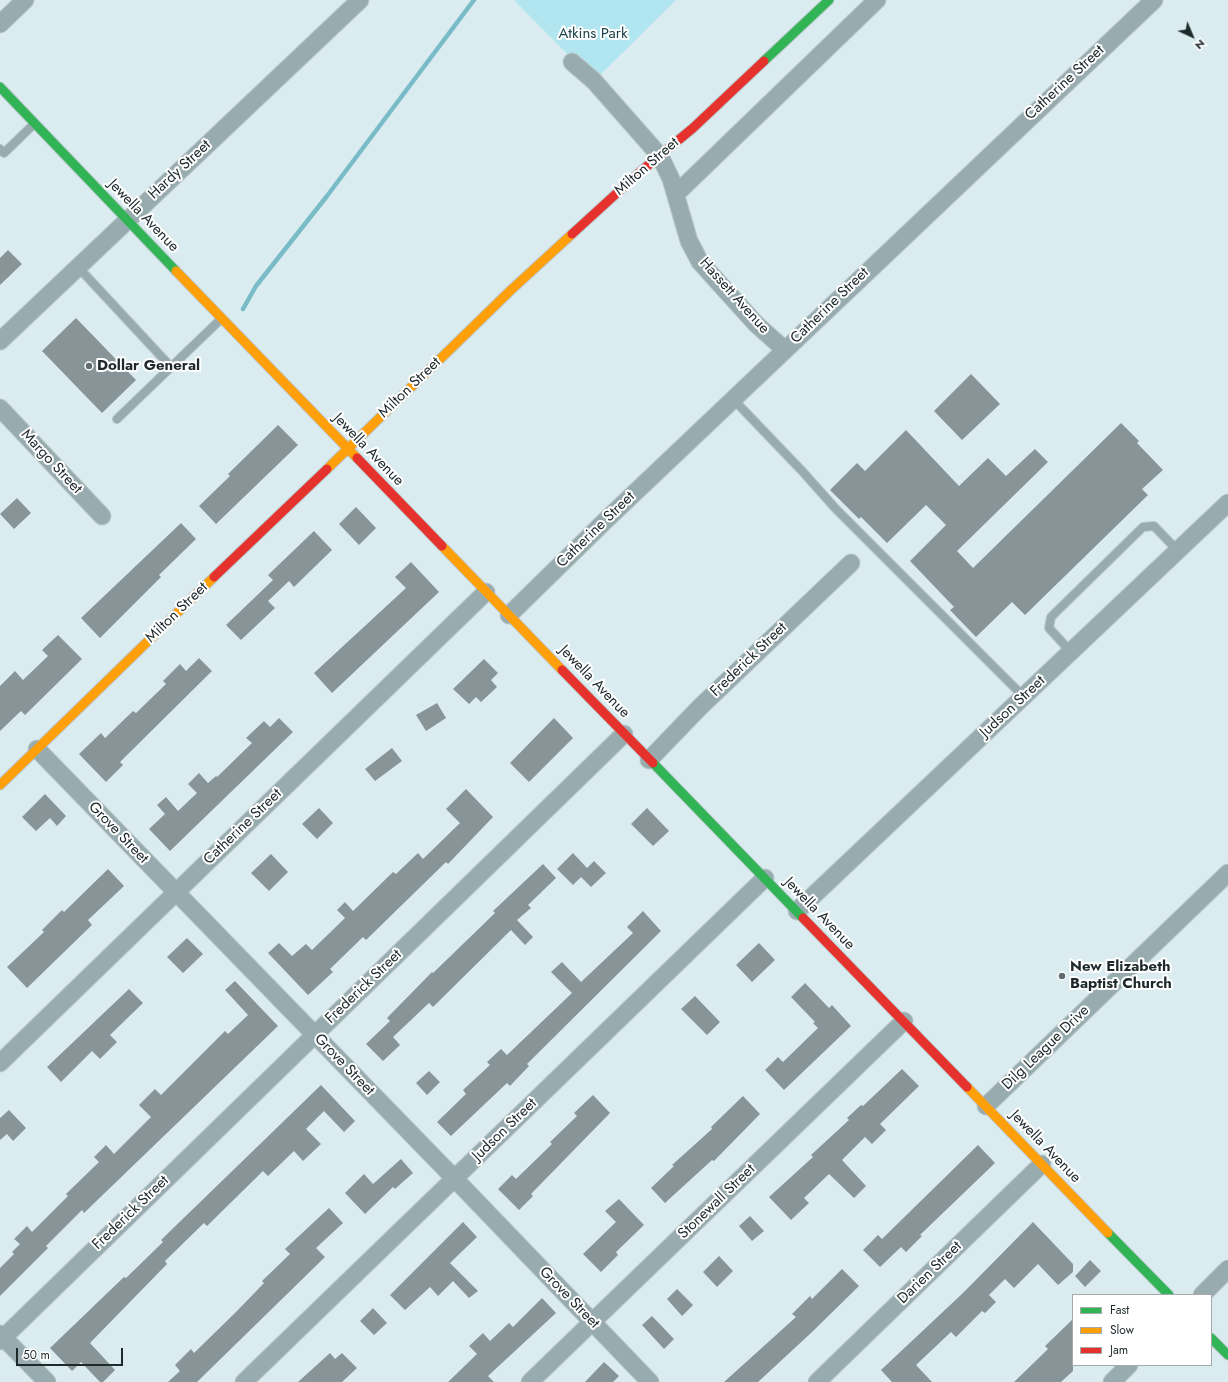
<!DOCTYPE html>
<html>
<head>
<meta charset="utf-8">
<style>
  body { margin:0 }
  #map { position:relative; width:1228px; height:1382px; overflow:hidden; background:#daecef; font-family:Jost,sans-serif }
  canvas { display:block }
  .legend { position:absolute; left:1072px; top:1294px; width:140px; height:72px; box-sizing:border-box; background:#fff; border:1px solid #a5a9aa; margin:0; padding:5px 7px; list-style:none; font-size:12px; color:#1d292b }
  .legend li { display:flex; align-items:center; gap:8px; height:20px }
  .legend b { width:20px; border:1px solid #a5a9aa }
  .north { position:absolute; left:1172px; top:16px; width:40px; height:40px; -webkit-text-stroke:3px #fff; paint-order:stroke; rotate:136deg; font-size:11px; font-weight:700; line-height:16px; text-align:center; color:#1d292b }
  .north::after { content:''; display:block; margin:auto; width:14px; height:18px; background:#1d292b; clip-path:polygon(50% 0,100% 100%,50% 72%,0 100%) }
  .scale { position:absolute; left:16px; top:1348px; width:107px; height:18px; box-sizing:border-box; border:2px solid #1d292b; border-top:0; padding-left:5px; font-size:12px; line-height:14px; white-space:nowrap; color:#1d292b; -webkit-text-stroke:3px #fff; paint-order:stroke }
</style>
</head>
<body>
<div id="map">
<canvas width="1228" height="1382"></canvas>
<ul class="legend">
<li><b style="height:5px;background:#30b455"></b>Fast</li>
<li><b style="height:5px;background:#ff9f0a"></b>Slow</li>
<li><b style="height:5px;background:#e5322d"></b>Jam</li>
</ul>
<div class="north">N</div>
<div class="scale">50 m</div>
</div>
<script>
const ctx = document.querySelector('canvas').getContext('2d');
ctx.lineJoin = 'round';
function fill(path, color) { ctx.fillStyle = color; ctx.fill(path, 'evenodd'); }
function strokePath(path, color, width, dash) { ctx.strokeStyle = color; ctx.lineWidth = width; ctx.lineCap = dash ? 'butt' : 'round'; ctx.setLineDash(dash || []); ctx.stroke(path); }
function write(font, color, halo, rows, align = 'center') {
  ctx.font = font + ' Jost,sans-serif'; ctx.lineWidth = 4; ctx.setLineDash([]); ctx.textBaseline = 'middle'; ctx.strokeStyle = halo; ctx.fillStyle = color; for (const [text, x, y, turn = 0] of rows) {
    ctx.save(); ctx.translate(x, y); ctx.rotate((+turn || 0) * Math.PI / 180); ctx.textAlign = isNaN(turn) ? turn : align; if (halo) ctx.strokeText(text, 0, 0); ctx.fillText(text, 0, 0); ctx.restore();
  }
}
const green = new Path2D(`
  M514,0H676L594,81Z`);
const stream = new Path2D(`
  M243,309L256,286L327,196L474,0`);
const building = new Path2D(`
  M8,250L22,264L0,285V258Z
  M76,318L136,380L102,413L42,351Z
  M971,374L1000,404L962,440L934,411Z
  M1121,423L1139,441L1137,443L1163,470L1142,489L1148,495L1025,615L1012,602L976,637L950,610L954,607L910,561L946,525L926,505L887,543L861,517L859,519L830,490L857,463L865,471L906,430L959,486L988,458L1006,476L1035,449L1048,462L957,551L973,568Z
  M278,425L298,445L216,524L199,506L230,476L228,474Z
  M17,498L31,513L14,529L0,514Z
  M356,507L376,528L359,545L339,524Z
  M181,523L196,539L159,575L161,577L100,638L81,618Z
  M314,531L332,550L294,587L289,581L268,601L275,608L241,640L226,625L273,580L268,575Z
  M411,562L439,592L332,693L314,673L406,588L395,577Z
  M58,635L82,659L25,715L21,711L0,731V686L15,671L23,680L48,656L42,650Z
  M199,658L212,671L120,762L123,765L106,782L79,754L101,733L105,738L133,711L136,713L166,684L163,681L180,664L186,671Z
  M484,659L498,673L491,680L497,687L481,702L476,697L469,704L453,689Z
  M437,703L446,718L426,731L416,715Z
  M279,718L293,732L170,851L149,829L165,814L157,805L166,797L178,811L197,793L188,784L199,773L208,783L216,776L217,777L252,743L246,738L264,721L270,727Z
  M554,718L573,738L529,782L510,763Z
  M392,748L402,761L375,781L365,769Z
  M466,789L493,817L448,864L446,862L366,940L363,937L330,969L333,972L308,995L268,953L279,943L292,956L306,944L312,950L345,918L337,910L345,902L353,911L393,872L396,874L418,853L423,859L460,823L446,809Z
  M45,794L66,816L57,826L50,818L36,831L22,817Z
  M319,808L333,823L317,839L302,824Z
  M647,808L669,831L653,846L631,824Z
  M573,853L587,868L594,861L606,873L591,887L581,877L573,885L557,869Z
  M271,854L288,872L269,891L251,873Z
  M543,864L556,878L528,905L531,908L517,920L533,937L525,945L511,930L433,1007L429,1003L393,1037L400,1045L383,1061L366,1044L390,1021L387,1018L432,972L433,973L495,913L493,911Z
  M108,869L124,886L88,920L92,925L27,988L7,967L44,932L42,930L62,910L64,912Z
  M643,911L661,931L527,1064L529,1066L510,1086L507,1083L451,1136L437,1122L466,1094L463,1090L490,1065L487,1062L501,1049L507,1055L572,993L551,972L562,962L581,982L633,933L627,927Z
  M187,938L203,954L183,973L167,957Z
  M759,943L775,960L752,982L736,965Z
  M235,981L278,1026L84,1213L82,1210L46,1246L48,1248L0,1296V1268L14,1254L12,1252L20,1244L14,1239L27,1226L32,1232L68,1196L66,1194L99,1162L94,1157L106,1145L114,1154L151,1117L139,1105L155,1089L161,1095L225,1031L228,1034L248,1015L225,990Z
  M805,983L829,1008L832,1005L851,1026L784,1090L765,1070L778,1057L783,1062L818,1028L813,1023L815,1022L791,997Z
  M129,989L143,1003L110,1035L117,1042L100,1059L92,1051L61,1082L47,1067Z
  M695,996L720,1022L707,1035L681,1009Z
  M902,1069L919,1086L880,1124L886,1130L872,1144L865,1137L842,1160L866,1186L854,1198L829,1174L804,1198L809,1203L791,1220L769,1197L813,1157L811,1155L849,1120L847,1118L861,1105L863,1106Z
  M429,1071L440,1082L427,1095L416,1083Z
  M321,1085L355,1121L344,1132L324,1111L306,1129L321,1144L303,1161L294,1151L268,1176L263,1171L207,1226L204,1223L165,1261L167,1264L90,1343L115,1370L103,1382H100L81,1362L72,1371L50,1348L124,1277L126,1278L163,1242L161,1240Z
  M593,1095L610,1113L531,1194L533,1196L519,1210L498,1189L512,1175L516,1179L552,1144L550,1142L577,1116L574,1113Z
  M743,1096L760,1114L714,1161L712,1160L665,1203L651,1188L674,1166L672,1165L712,1129L711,1127Z
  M9,1110L26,1128L13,1141L7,1134L0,1140V1118Z
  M978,1145L995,1163L920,1235L922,1236L906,1252L901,1247L880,1267L863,1250L878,1235L882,1239Z
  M401,1159L413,1173L395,1189L393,1187L365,1214L345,1193L364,1174L373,1184Z
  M619,1199L644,1225L616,1252L618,1255L601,1272L583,1254L616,1222L605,1211Z
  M329,1208L343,1223L316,1248L325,1257L197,1382H168L180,1371L175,1365L191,1349L194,1353L237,1311L264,1283L262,1281L290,1254L285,1249Z
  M750,1216L764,1231L752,1241L739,1226Z
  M463,1222L477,1237L450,1263L478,1291L469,1298L453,1281L438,1296L430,1287L405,1310L390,1295Z
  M1033,1222L1073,1264V1272L1058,1285L1038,1264L1014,1288L1005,1279L989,1295L996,1302L985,1313L982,1311L956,1337L951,1332L916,1365L932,1382H892L881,1370L964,1292Z
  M719,1256L733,1271L717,1287L703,1272Z
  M1090,1260L1101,1271L1085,1287L1075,1276Z
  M842,1269L859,1286L811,1333L758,1382H724L796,1317L792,1314L810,1296L812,1299Z
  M677,1289L693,1305L682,1316L667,1299Z
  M542,1298L556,1313L488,1376L494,1382H448L477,1354L469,1346L483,1333L490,1341L509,1323L513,1327Z
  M373,1308L387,1323L374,1335L360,1321Z
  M652,1316L674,1339L664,1349L642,1325Z
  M1073,1319V1371L1061,1382H1014L1048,1349L1045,1346Z
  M330,1353L335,1359L342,1353L357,1368L342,1382H298Z
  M604,1362L619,1376L613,1382H585Z`);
const lane = new Path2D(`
  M0,149L4,153L34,124
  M78,267L171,367
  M733,399L803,472L835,508L1024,697
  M117,419L221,319
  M1071,652L1049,628L1051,617L1143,527L1154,526L1178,551`);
const street = new Path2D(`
  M0,24L25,0
  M572,62L594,81L660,156L671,179L689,241L700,262L756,324L785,350
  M676,194L877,0
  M0,341L360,0
  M0,408L102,516
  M509,615L605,521L1154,0
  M37,749L455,1179L650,1382
  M649,760L700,707L851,563
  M797,911L1228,503
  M0,1063L486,592
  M986,1106L1228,873
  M1202,1295L1228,1269
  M0,1334L47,1382
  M0,1341L624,734
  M244,1382L765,878
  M530,1382L904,1021
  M817,1382L1042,1164
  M1112,1382L1129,1365`);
const fast = new Path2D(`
  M764,61L829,0
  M0,87L176,271
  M653,763L803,918
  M1108,1233L1169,1295
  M1211,1338L1228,1355`);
const slow = new Path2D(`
  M176,271L357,458
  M327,469L511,290L572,234
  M442,546L562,670
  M0,785L214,577
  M967,1087L1108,1233`);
const jam = new Path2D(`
  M572,234L640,172L693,128L764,61
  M357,458L442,546
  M214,577L327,469
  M562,670L653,763
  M803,918L967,1087`);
const markers = [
  [89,366,4,"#5f6d70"],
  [1062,976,4,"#5f6d70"]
];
const parkNames = [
  ["Atkins Park",593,34]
];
const streetNames = [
  ["Catherine Street",1065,83,-43],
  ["Milton Street",647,167,-41],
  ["Hardy Street",180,170,-43],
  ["Jewella Avenue",143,216,46],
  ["Hassett Avenue",734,296,48],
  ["Catherine Street",830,306,-44],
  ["Milton Street",410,388,-44],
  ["Jewella Avenue",368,450,46],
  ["Margo Street",51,462,47],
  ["Catherine Street",596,530,-44],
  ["Milton Street",177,613,-44],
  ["Frederick Street",749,660,-44],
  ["Jewella Avenue",594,682,46],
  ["Judson Street",1013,707,-43],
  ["Catherine Street",243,827,-44],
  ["Grove Street",118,833,46],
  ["Jewella Avenue",819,914,46],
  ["Frederick Street",364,987,-44],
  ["Dilg League Drive",1046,1048,-44],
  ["Grove Street",344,1065,46],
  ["Judson Street",505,1130,-44],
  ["Jewella Avenue",1045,1147,46],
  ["Stonewall Street",717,1202,-44],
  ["Frederick Street",131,1213,-44],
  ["Darien Street",930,1273,-44],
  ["Grove Street",569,1298,46]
];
const poiNames = [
  ["Dollar General",97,366],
  ["New Elizabeth",1070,967],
  ["Baptist Church",1070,984]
];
fill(green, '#b1e6f0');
strokePath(stream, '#79bbc7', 4.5);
fill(building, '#889598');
strokePath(lane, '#bac7ca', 10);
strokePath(street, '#bac7ca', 19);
strokePath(fast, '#bac7ca', 11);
strokePath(slow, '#bac7ca', 11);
strokePath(jam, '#bac7ca', 11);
strokePath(lane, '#98acb0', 8);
strokePath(street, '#98acb0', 17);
strokePath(fast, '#30b455', 9);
strokePath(slow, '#ff9f0a', 9);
strokePath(jam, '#e5322d', 9);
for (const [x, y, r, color] of markers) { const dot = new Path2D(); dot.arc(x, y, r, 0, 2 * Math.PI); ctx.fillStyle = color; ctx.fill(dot); strokePath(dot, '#fff', 1.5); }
write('15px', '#1c444b', '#fff', parkNames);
write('15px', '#1d292b', '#fff', streetNames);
write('bold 15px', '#1d292b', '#fff', poiNames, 'left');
</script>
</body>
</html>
